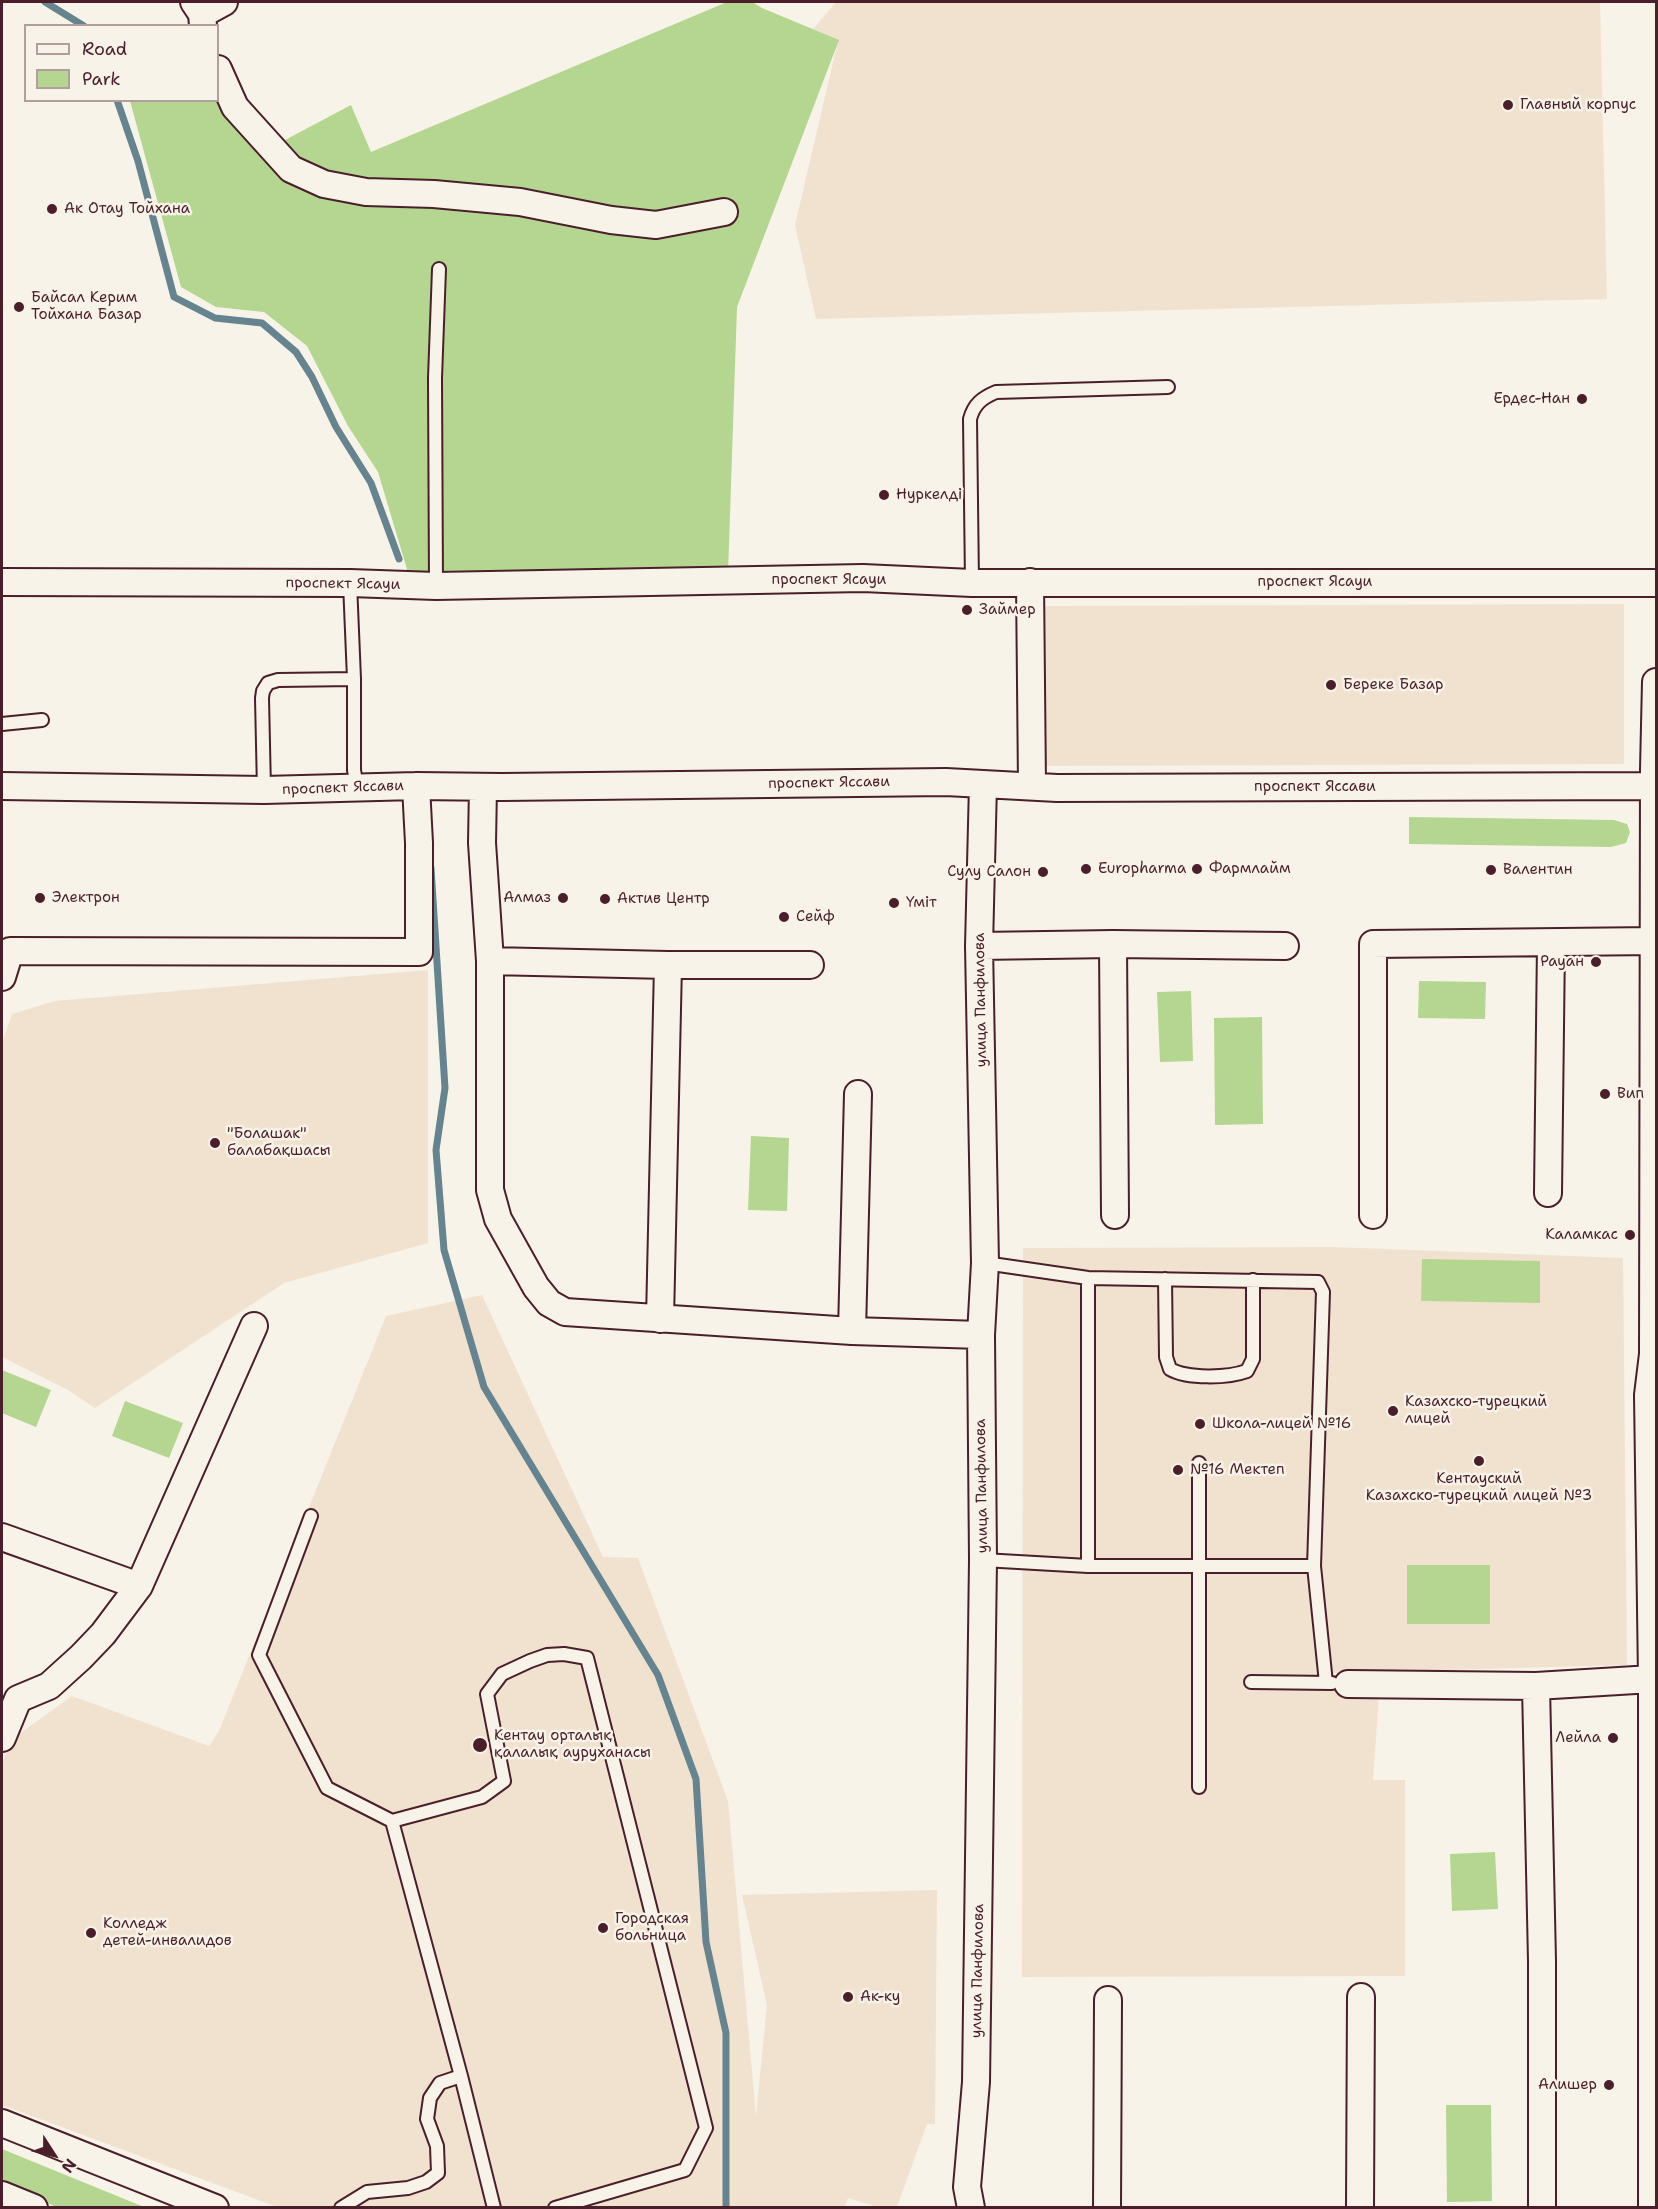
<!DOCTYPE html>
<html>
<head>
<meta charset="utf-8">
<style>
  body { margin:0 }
  #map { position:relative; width:1658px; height:2209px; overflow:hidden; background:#f7f3e8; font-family:"Shantell Sans",sans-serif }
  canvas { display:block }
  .frame { position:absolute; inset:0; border:3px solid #4a1f2b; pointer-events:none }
  .legend { position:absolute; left:24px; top:24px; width:195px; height:78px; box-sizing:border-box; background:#f7f3e8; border:2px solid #b29e9c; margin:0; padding:8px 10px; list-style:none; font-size:18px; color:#4a1f2b }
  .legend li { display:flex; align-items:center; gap:12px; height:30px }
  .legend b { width:30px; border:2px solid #b29e9c }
  .north { position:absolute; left:24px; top:2125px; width:60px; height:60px; -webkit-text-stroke:4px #f7f3e8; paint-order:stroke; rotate:126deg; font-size:16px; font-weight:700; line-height:24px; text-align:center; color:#4a1f2b }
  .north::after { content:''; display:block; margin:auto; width:21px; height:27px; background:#4a1f2b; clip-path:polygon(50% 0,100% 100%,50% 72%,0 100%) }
</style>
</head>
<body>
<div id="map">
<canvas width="1658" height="2209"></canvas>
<div class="frame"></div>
<ul class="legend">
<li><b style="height:8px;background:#f7f3e8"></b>Road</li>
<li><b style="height:16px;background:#b5d690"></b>Park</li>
</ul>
<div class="north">N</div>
</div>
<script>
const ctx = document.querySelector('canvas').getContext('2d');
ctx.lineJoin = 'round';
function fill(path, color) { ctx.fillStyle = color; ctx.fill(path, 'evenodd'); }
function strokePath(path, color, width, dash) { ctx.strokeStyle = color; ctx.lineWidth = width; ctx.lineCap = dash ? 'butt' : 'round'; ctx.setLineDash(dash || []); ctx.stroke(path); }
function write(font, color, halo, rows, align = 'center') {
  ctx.font = font + ' "Shantell Sans",sans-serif'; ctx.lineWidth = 5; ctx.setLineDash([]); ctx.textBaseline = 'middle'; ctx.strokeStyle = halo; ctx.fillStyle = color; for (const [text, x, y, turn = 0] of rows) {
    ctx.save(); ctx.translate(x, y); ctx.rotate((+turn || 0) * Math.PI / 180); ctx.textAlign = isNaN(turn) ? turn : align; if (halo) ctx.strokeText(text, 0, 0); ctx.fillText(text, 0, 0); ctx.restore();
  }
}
const built = new Path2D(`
  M836,2H1600L1607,299L816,319L795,225L838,41L813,29Z
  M1624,604V764L1037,766V606Z
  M428,970V1243L284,1283L95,1408L68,1390L2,1357V1043L12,1014L55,1001Z
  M1333,1247L1623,1258L1627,1665L1333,1673V1691L1379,1695L1373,1780H1405V1976L1022,1977L1023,1248Z
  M482,1295L603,1557L638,1558L728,1801L756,2116L767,2005L742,1895L937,1890L935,2124H927L897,2207H877L848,2198L844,2208H280L2,2105V1763L12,1739L72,1696L209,1746L219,1731L386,1316Z`);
const green = new Path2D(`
  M727,2H752L762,8L839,40L737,307L728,574L409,576L378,472L348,426L307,346L264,312L216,307L181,287L130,101L218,100V51L268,149L351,105L371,152Z
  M1409,817L1614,820L1627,824L1630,832L1626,843L1611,847L1409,844Z
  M1419,981L1486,982L1485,1019L1418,1018Z
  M1191,991L1193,1061L1160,1062L1157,992Z
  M1262,1017L1263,1124L1215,1125L1214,1018Z
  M751,1136L789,1138L787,1211L748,1210Z
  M1422,1259L1540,1261V1303L1421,1301Z
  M2,1370L51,1390L36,1427L2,1413Z
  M125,1401L183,1423L169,1458L112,1436Z
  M1407,1565H1490V1624H1407Z
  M1495,1852L1498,1909L1452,1911L1450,1854Z
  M1446,2105H1491L1492,2201L1447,2202Z
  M2,2149L144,2207H57L2,2185Z`);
const stream = new Path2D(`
  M45,2L84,26
  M117,100L138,161L174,297L215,318L262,323L296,352L312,377L336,427L371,483L399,559
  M431,868L445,1088L436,1150L444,1250L484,1387L658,1675L696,1779L706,1942L726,2033V2208`);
const lane = new Path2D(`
  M350,583L354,679V770L357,788
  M972,583L970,419C974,404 982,398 996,392L1168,387
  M436,586L435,378L439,269
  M2,724L42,720
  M264,790L262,698L263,691L268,683L278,680L354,679
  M985,1263L1088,1278L1318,1282L1323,1292L1314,1566L1326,1683
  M1165,1279L1166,1357L1170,1369C1187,1379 1228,1378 1247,1371L1253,1359V1280
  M311,1516L259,1655L327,1788L392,1821
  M983,1560L1088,1566H1314
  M1088,1566V1278
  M1251,1682L1332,1683
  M1199,1787V1463
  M341,2208L367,2192L408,2188L426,2182L438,2173L437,2146L427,2119L430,2098L440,2083L461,2076
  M494,2208L461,2076L392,1821L482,1797L504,1781L487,1694L502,1674L530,1661L547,1655L564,1654L587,1658L706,2128L685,2170L555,2208`);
const street = new Path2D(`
  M194,2L202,14L203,26
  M202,14L224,2
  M218,69L235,107L291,169L324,184L366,192L434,194L520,202L611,220L656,225L724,212
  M2,582L350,583L436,586L863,578L972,583H1656
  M1030,582L1032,785
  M2,786L264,790L416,786L502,787L946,782L1057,788L1656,786
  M483,787L482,843L490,961V1190L498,1219L536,1287L549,1303L565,1312L852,1331L981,1335
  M1113,944L1115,1215
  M979,946L1113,944L1285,946
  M490,961L668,965H810
  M2,977L10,951L419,952V843L416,786
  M1548,1193L1551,943
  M1373,1215V944L1654,941
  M660,1319L668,965
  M852,1331L858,1094
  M2,1537L139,1586
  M1348,1684L1536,1686L1652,1679
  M1536,1686L1542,1961V2208
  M2,1738L18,1699L49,1686L81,1657L103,1634L139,1586L254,1326
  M2,2123L215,2208
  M2,2195L34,2208
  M971,2208L967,2187L976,2082L983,1560L981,1335L985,1263L979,946L983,784
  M1107,2208L1108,2000
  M1360,2208L1361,1997
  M1652,2208V1679L1648,1395L1653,1354L1654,769L1656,682`);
const markers = [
  [1508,105,6,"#4a1f2b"],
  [52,209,6,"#4a1f2b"],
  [19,307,6,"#4a1f2b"],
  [1582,399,6,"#4a1f2b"],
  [884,495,6,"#4a1f2b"],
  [967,610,6,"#4a1f2b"],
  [1331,685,6,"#4a1f2b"],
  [1086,869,6,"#4a1f2b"],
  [1197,869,6,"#4a1f2b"],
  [1491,870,6,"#4a1f2b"],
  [1043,872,6,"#4a1f2b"],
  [40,898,6,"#4a1f2b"],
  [563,898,6,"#4a1f2b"],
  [605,899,6,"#4a1f2b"],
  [894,903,6,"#4a1f2b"],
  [784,917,6,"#4a1f2b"],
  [1596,962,6,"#4a1f2b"],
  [1605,1094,6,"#4a1f2b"],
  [215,1143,6,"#4a1f2b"],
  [1630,1235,6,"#4a1f2b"],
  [1393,1411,6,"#4a1f2b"],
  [1200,1424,6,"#4a1f2b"],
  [1479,1461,6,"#4a1f2b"],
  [1178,1470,6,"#4a1f2b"],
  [1613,1738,6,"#4a1f2b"],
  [480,1745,8,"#4a1f2b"],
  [603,1928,6,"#4a1f2b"],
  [91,1933,6,"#4a1f2b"],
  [848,1997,6,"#4a1f2b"],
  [1609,2085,6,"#4a1f2b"]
];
const poiNames = [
  ["Главный корпус",1520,105],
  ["Ак Отау Тойхана",64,209],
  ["Байсал Керим",31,298],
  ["Тойхана Базар",31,315],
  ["Ердес-Нан",1570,399,"right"],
  ["Нуркелді",896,495],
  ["Займер",979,610],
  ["Береке Базар",1343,685],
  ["Europharma",1098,869],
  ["Фармлайм",1209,869],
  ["Валентин",1503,870],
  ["Сулу Салон",1031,872,"right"],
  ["Электрон",52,898],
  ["Алмаз",551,898,"right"],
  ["Актив Центр",617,899],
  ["Үміт",906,903],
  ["Сейф",796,917],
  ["Рауан",1584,962,"right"],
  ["Вип",1617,1094],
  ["\"Болашак\"",227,1134],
  ["балабақшасы",227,1151],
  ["Каламкас",1618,1235,"right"],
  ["Казахско-турецкий",1405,1402],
  ["лицей",1405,1419],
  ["Школа-лицей №16",1212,1424],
  ["№16 Мектеп",1190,1470],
  ["Кентауский",1479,1479,"center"],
  ["Казахско-турецкий лицей №3",1479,1496,"center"],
  ["Кентау орталық",494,1736],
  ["қалалық ауруханасы",494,1753],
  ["Лейла",1601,1738,"right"],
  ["Городская",615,1919],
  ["больница",615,1936],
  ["Колледж",103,1924],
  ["детей-инвалидов",103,1941],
  ["Ак-ку",860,1997],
  ["Алишер",1597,2085,"right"]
];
const streetNames = [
  ["проспект Ясауи",829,580],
  ["проспект Ясауи",1315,582],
  ["проспект Ясауи",343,584,1],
  ["проспект Яссави",829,783,-1],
  ["проспект Яссави",1315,787],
  ["проспект Яссави",343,788,-2],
  ["улица Панфилова",981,1000,-91],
  ["улица Панфилова",982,1486,-91],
  ["улица Панфилова",978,1971,-89]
];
fill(built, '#f1e2cf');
fill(green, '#b5d690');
strokePath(stream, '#658490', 7);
strokePath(lane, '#4a1f2b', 16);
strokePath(street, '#4a1f2b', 30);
strokePath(lane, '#f7f3e8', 12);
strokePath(street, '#f7f3e8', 26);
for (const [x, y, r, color] of markers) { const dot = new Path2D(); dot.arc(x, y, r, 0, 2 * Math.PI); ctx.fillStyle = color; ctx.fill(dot); strokePath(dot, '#f7f3e8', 2); }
write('15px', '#4a1f2b', '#f7f3e8', poiNames, 'left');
write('15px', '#4a1f2b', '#f7f3e8', streetNames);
</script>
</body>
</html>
